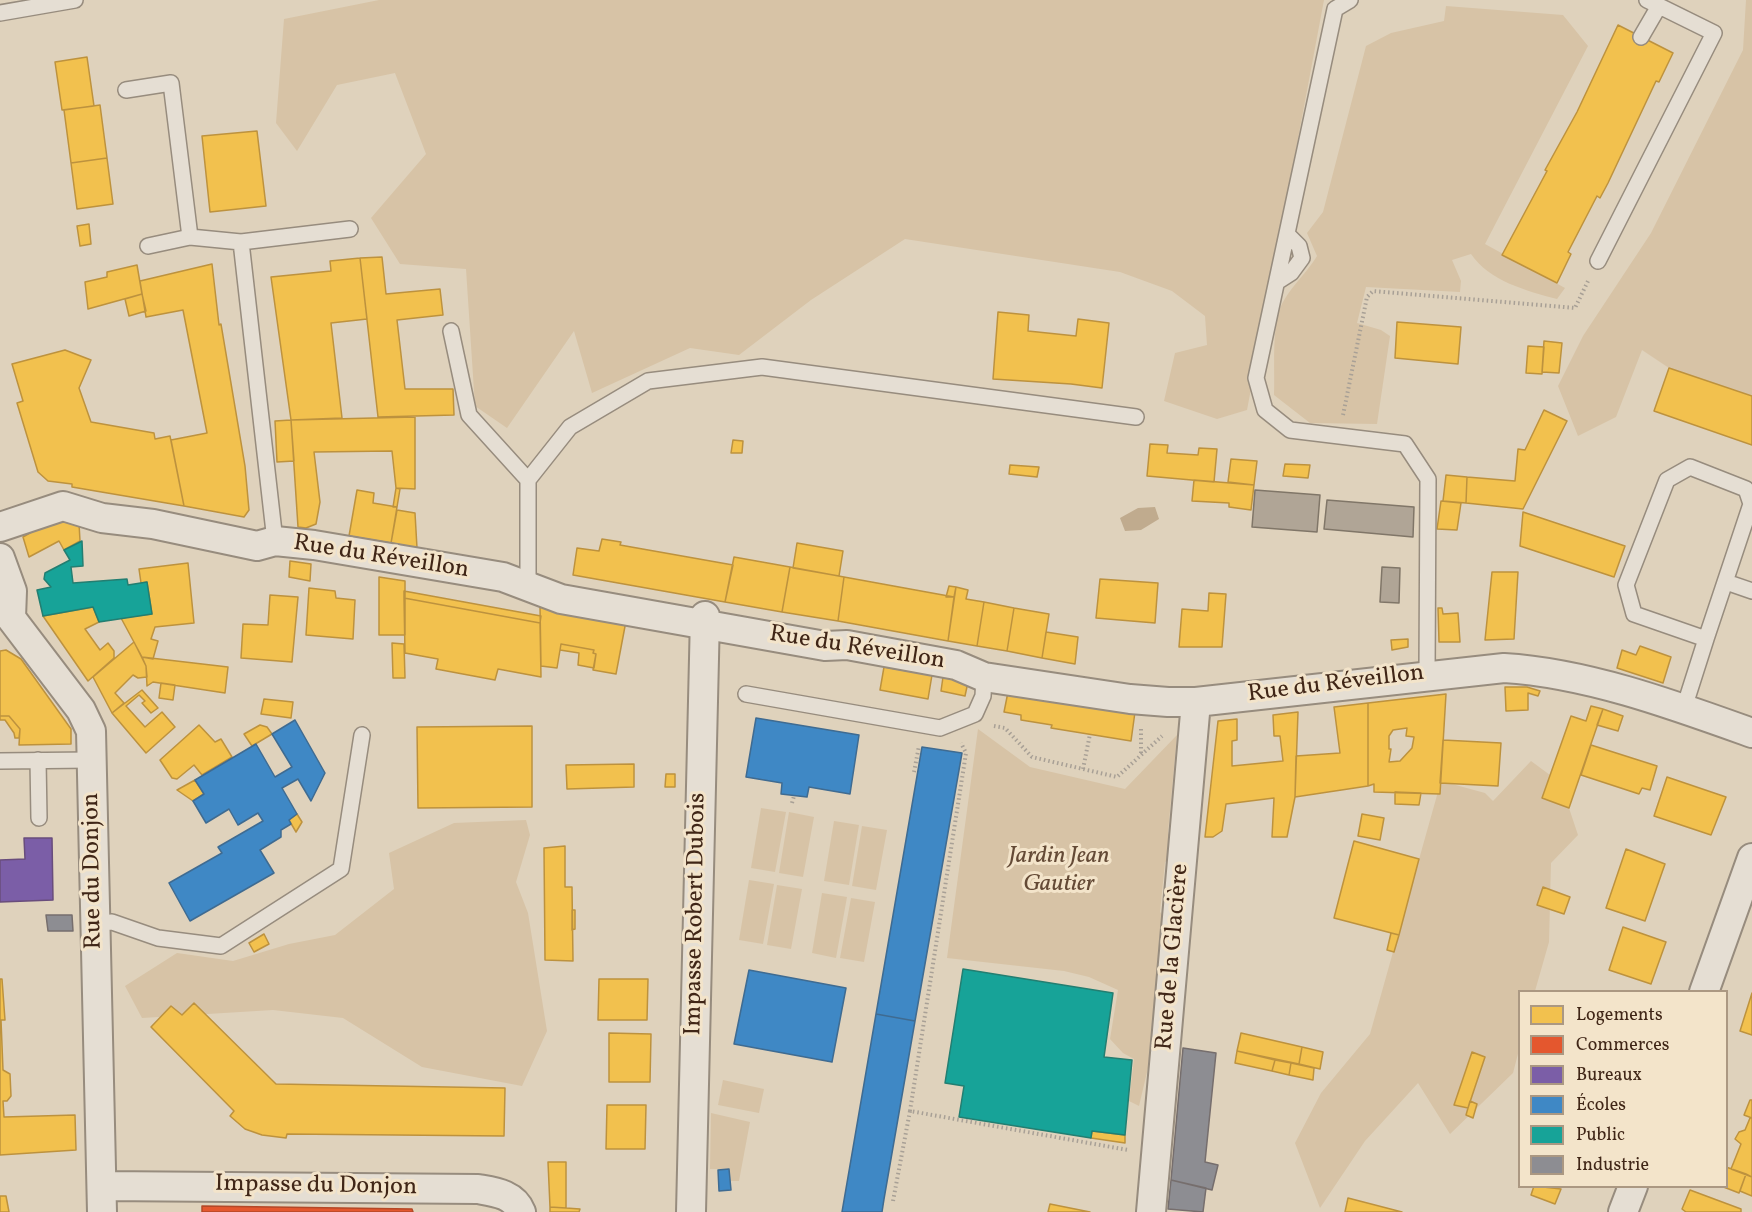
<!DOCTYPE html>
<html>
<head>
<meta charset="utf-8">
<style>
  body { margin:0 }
  #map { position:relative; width:1752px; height:1212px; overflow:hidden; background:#dfd2bc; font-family:Vollkorn,serif }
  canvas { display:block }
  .legend { position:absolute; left:1518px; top:990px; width:210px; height:198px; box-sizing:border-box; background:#f3e4ca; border:2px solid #ab9882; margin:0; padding:8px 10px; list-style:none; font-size:18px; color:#402617 }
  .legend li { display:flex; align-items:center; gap:12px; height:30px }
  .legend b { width:30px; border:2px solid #ab9882 }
</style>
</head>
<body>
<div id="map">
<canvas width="1752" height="1212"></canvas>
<ul class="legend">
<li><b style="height:16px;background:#f2c14e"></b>Logements</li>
<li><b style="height:16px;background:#e4572e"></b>Commerces</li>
<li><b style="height:16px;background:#7b5ea7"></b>Bureaux</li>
<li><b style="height:16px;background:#3f88c5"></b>Écoles</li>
<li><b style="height:16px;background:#17a398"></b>Public</li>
<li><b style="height:16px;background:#8d8d92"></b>Industrie</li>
</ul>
</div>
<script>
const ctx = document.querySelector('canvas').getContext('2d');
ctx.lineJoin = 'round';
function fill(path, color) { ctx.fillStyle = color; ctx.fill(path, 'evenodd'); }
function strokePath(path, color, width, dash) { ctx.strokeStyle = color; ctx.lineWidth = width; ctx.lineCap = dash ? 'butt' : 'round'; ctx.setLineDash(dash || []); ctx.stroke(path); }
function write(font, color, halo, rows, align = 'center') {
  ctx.font = font + ' Vollkorn,serif'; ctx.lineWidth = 6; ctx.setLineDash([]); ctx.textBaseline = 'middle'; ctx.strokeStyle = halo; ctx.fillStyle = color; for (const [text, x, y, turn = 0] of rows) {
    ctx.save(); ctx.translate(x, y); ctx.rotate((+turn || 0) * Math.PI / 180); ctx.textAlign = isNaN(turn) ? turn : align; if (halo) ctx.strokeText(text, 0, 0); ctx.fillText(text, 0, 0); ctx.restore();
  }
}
const green = new Path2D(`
  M379,0H1324L1247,410L1217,419L1164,401L1175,353L1207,345L1205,316L1172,291L1120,272L905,239L811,300L739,355L690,348L592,393L574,331L507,428L475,406L466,269L400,264L371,218L426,154L395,73L337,85L297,151L276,123L284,19Z
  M1746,0H1752V396L1669,368L1642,350L1616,417L1578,436L1558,386L1583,336L1651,233L1743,50Z
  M1446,6L1563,15L1588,46L1485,244L1565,288L1557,299C1527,291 1489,281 1471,254L1452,260L1461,281L1460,292L1366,287L1357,323L1381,330L1390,336L1377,424L1310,423L1274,395C1275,370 1272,340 1278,315C1283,293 1306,275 1317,256L1307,233L1323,212L1366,46L1391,33L1444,21Z
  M978,729L1030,767L1125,789L1177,735L1168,832L1172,841L1169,860L1165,862L1160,912L1171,924L1152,1051L1139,1106L1129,1101L1134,1059L1123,1053L1110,1039L1118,990L1089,977L1064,971L947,958Z
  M1531,761L1550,775L1542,798L1569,808L1578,835L1551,863L1549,942L1535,991L1520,992L1519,1050L1513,1073L1450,1134L1418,1083L1365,1141L1320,1208L1295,1143L1321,1093L1370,1034L1441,781L1485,793L1493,801Z
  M761,808L786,812L775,872L751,868Z
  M789,812L814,817L803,877L779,873Z
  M526,820L530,835L516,882L528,913L547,1031L522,1086L422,1067L343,1018L273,1010L142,1018L125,986L177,953L233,961L289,944L335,935L394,889L389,853L454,823Z
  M834,821L859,825L849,885L824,881Z
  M862,826L887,830L876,890L852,886Z
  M749,880L774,884L763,944L739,940Z
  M777,885L802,889L791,949L767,945Z
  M822,893L847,897L836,958L812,953Z
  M851,898L875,902L864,962L840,958Z
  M723,1080L764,1089L759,1113L718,1105Z
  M711,1113L750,1122L739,1181H730L729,1169H710Z`);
const water = new Path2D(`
  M1155,507L1159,519L1141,530L1125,531L1120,518L1138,508Z`);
const homes = new Path2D(`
  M1618,25L1673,53L1659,82L1656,81L1608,183L1600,198L1597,196L1568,252L1571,254L1557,283L1502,255L1547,171L1545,170L1577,112Z
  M87,57L94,106L62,110L55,62Z
  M100,105L107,158L71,163L64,110Z
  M257,131L266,206L210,212L202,136Z
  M107,158L113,204L77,209L71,163Z
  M89,224L91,244L80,246L77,226Z
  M382,257L386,294L440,289L443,315L397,320L405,389H453L454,415L378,417L360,258Z
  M360,258L367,319L331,323L342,418L291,420L271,277L331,271L330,261Z
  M212,264L219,325L221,324L245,466L249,510L244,517L184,506L171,440L207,433L183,310L146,317L140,281Z
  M137,265L142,294L88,309L85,282L107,277V272Z
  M142,294L146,311L129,316L125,299Z
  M998,312L1029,315L1028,331L1076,336L1078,319L1109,323L1102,388L1071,384L993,379Z
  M1397,322L1461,327L1458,364L1395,358Z
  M1544,341L1562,343L1559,373L1542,372Z
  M1528,346L1544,347L1542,374L1526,373Z
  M65,350L91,360L79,388L91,422L154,433L155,439L170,436L184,506L72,487V484L48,481L38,472L17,403L23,401L12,364Z
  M1669,368L1752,396V445L1654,411Z
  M1544,410L1567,421L1523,509L1466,503L1467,477L1515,481L1518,449L1525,450Z
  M415,417V489L396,488L392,451L314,452L320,502L316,524L306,528L298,527L291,420Z
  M291,420L294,461L277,462L275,421Z
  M733,440L743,441L742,453H731Z
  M1150,444L1168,445L1167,453L1198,455L1199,448L1217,449L1214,482L1147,476Z
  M1231,459L1257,461L1254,485L1228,482Z
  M1285,464L1310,465L1308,478L1283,476Z
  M1010,465L1039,467L1037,477L1009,474Z
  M1446,475L1467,477L1466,503L1443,501Z
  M1194,480L1254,485L1251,510L1229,507V503L1192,501Z
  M396,488L400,489L397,507H393Z
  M357,490L374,493L373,503L397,507L391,543L349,536Z
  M1441,501L1461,503L1457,530L1437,529Z
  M397,510L415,513L417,548L391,543Z
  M1523,512L1625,546L1614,577L1520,546Z
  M54,519L79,523L80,541L64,550L59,541L29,557L23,537Z
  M602,539L621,542L620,545L733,565L725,602L573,575L577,548L599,551Z
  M797,543L843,551L839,576L793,568Z
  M734,557L790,567L782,612L725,602Z
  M290,561L311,564L310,581L289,577Z
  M188,563L194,623L155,627L151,639L158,641L153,659L142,657L121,618L152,614L147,582L141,583L139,569Z
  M790,567L844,577L838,621L782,612Z
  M1492,572H1518L1514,639L1485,640Z
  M379,577L405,581V635H379Z
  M844,577L954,597L948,641L838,621Z
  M1100,579L1158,583L1155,623L1096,618Z
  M949,586L956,587L954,597H946Z
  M956,587L968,590L966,599L984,602L977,646L948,641Z
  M309,588L335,591L336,598L355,600L353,639L306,635Z
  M404,591L541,616L540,623L404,598Z
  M1209,593L1226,594L1222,647H1179L1182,609L1208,611Z
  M270,595L298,597L292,662L241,658L243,624L268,625Z
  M404,598L540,623L541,677L498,669L495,680L436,669L438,659L405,653Z
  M984,602L1014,608L1007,651L977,646Z
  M540,606L626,621L616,674L593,670L596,654L593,653L594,650L561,644L557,668L541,666Z
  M93,607L99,622L85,629L100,650L108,643L114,651V658L88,681L43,616Z
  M1014,608L1049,614L1042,658L1007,651Z
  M1438,608H1442L1443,614L1458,613L1460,642H1439Z
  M1046,632L1078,637L1075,664L1042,658Z
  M1408,639V647L1392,650L1391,640Z
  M134,642L146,666L147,677L138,678L133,675L115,693L124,703L112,713L93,677Z
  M392,643L404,644L405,678H393Z
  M561,644L594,650L593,653L596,654L594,668L578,665L579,653L560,650Z
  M1640,646L1671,657L1663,683L1617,668L1622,650L1636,655Z
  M6,650L21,659L71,729V744L19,745L20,729L9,716H0V651Z
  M142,657L228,667L225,693L153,682L147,686L146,666Z
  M884,667L932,675L928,699L880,690Z
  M943,677L968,682L965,696L941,691Z
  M161,683L175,685L173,700L159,698Z
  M1505,687H1527L1540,691L1538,696L1528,693V710L1506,711Z
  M142,690L158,708L151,713L142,703L145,701L139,695L126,706L145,727L162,712L175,727L146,753L112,713Z
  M1008,692L1135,712L1131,741L1051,728L1052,725L1021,720V715L1004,712Z
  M1446,694L1440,794L1374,792V784L1368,786V703ZM1407,728L1406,736L1414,737L1412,748L1400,761L1389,762L1391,749H1389V736L1393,730Z
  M264,699L293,702L291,718L261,714Z
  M1368,703V786L1295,797L1296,756L1340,753L1334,707Z
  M1591,706L1603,709L1569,808L1542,798L1571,716L1586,721Z
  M1603,709L1623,716L1618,731L1597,725Z
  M1298,712L1295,797L1287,837H1272L1274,798L1226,804L1222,831L1213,837H1205L1218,721L1237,719V740L1232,741V766L1283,761L1280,736H1274L1273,715Z
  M0,716H9L20,729L19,738H15L14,733L5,720H0Z
  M199,725L215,742L221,739L232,757L202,775L194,765L177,779L172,778L160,760Z
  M260,725L267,727L272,734L252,746L244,734Z
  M532,726V807L418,808L417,727Z
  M1443,740L1501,743L1498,786L1440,783Z
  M1591,745L1657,766L1650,790L1642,788L1639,794L1581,775Z
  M634,764V787L567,789L566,765Z
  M666,774H675V787H665Z
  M1667,777L1726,797L1711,835L1654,816Z
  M195,780L204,794L193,801L177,790Z
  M1395,792L1421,793L1419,805L1395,804Z
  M297,814L302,822L296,832L289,820Z
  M1362,814L1384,818L1380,840L1358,836Z
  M1354,841L1419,859L1399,935L1334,918Z
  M565,846V887H572L573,961L545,960L544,848Z
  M1626,849L1665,864L1645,921L1606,908Z
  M1543,887L1570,897L1564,914L1537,905Z
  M572,910H575V929L572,930Z
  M1623,927L1666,942L1651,984L1609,970Z
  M1391,933L1399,935L1394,952L1387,950Z
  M264,934L269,944L254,952L249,943Z
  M0,979H2L5,1020H1L3,1070L10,1074L11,1096L7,1101H3L4,1117L75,1115L76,1150L0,1155Z
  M599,979H648L647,1020H598Z
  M1752,993V1035L1740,1031Z
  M194,1003L276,1084L505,1088L504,1136L287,1134L286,1138L262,1135L245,1129L230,1116L234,1111L151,1027L171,1006L182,1015Z
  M609,1033L651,1034L650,1082H609Z
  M1241,1033L1302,1047L1299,1064L1237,1051Z
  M1302,1047L1323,1052L1320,1069L1299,1064Z
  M1237,1051L1275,1060L1272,1071L1235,1063Z
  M1472,1052L1485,1057L1468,1108L1454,1105Z
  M1275,1060L1291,1063L1289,1075L1272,1071Z
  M1291,1063L1314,1068L1313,1080L1289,1075Z
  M1750,1100H1752V1118L1744,1115Z
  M1470,1101L1477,1104L1473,1118L1466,1115Z
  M607,1105H646L645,1149H606Z
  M1750,1118H1752V1177L1731,1169L1741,1144L1735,1139L1739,1132L1745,1130Z
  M1092,1131L1125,1135V1143L1091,1138Z
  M548,1162H566V1208L550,1207Z
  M1726,1167L1746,1174L1739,1193L1721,1186H1726Z
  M1746,1174L1752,1177V1196L1740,1191Z
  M1534,1186L1561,1189L1555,1204L1531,1195Z
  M1690,1190L1741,1209V1212H1686L1682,1209Z
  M0,1196H6L9,1212H0Z
  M1348,1198L1402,1212H1345Z
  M1050,1204L1090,1212H1048Z
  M550,1207L566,1208L580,1209L579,1212H550Z`);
const shops = new Path2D(`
  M202,1206L412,1209L413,1212H202Z`);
const offices = new Path2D(`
  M24,838H52L53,900L0,902V860L25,859Z`);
const schools = new Path2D(`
  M756,718L859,735L850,794L809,787L807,797L781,794L782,783L746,777Z
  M295,720L325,773L311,801L298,779L282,788L297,814L289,820L291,824L281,830V837L260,850L274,873L190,921L169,883L222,853L218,847L263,821L258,813L238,825L229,809L206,823L193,801L204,794L195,780L256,744L275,777L292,767L272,734Z
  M922,747L962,753L915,1021L876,1014Z
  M749,970L846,988L832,1062L734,1044Z
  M876,1014L915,1021L884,1199L882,1212H842Z
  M729,1169L731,1190L719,1191L718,1170Z`);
const public = new Path2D(`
  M82,541L83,566L71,567L73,583L127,579L128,585L147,582L152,614L99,622L93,607L43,616L37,590L51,587L44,579L45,573L70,560L64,550Z
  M963,969L1113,993L1104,1057L1132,1060L1125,1135L1092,1131L1091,1138L959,1117L964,1086L945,1083Z`);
const industry = new Path2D(`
  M46,915H72L73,931H48Z
  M1183,1048L1216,1053L1205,1162L1218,1165L1212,1190L1171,1180Z
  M1171,1180L1206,1188L1203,1212L1168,1209Z`);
const building = new Path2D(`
  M1255,490L1320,495L1317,532L1252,527Z
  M1327,500L1414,507L1413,537L1324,529Z
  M1382,567L1400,568L1399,603L1380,602Z`);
const path = new Path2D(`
  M1343,415L1367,297L1373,291L1575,308L1588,281
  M994,726L1005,728L1032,757L1117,777L1162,736
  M1141,729V755
  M1083,769L1090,734
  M914,772L919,746
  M792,803L794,796
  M910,1111L966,753L961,743
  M893,1201L910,1111L1128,1150`);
const lane = new Path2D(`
  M1350,0L1335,9L1256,378L1265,410L1290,430L1405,444L1428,479L1427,674
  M0,13L75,0
  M1641,37L1659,6
  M126,90L171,83L190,237
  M241,242L275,541
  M148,246L190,237L241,242L350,229
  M1598,261L1714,33L1647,0
  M1277,282L1291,273L1302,258L1299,246L1287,234
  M451,331L469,415L528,480
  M1690,467L1746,489L1751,504L1706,639L1634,614L1626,585L1667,480Z
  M1726,582L1752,591
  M528,586V480L570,427L648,381L762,367L1136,417
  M746,694L940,728L975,714L983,696L984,677
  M1684,708L1706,639
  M38,760L39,818
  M0,761L91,760
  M96,923L112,922L158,938L221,946L341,869L362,735`);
const street = new Path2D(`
  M0,527L63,506L102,518L153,524L257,546L275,541L314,545L503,577L561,599L825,646L847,645L956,665L984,677L1130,699L1168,702H1196L1504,668C1587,673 1674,705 1752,733
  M0,558L12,591L11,618L81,710L91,731L102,1212
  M1704,992L1752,858
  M103,1186L478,1189C495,1192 514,1194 521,1212
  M691,1212L705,616
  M1151,1212L1196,702
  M1623,1212L1633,1186`);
const streetNames = [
  ["Rue du Réveillon",381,558,9],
  ["Rue du Réveillon",857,649,9],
  ["Rue du Réveillon",1336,685,-7],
  ["Rue du Donjon",94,871,-91],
  ["Impasse Robert Dubois",697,914,-89],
  ["Rue de la Glacière",1174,957,-85],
  ["Impasse du Donjon",316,1187,1]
];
const parkNames = [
  ["Jardin Jean",1059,858],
  ["Gautier",1059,886]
];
fill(green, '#d7c3a6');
fill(water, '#c0ab8e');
fill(homes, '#f2c14e');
strokePath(homes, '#bd923e', 1.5);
fill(shops, '#e4572e');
strokePath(shops, '#b34827', 1.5);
fill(offices, '#7b5ea7');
strokePath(offices, '#694d7c', 1.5);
fill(schools, '#3f88c5');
strokePath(schools, '#3f6b91', 1.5);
fill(public, '#17a398');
strokePath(public, '#237e71', 1.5);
fill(industry, '#8d8d92');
strokePath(industry, '#766e6d', 1.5);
fill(building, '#b0a596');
strokePath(building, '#807668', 1.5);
strokePath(lane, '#978c7e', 18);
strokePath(street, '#978c7e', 32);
strokePath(path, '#a8a096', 4, [1.5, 3]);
strokePath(lane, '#e5ded3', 15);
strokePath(street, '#e5ded3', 28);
write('24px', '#402617', '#f3e4ca', streetNames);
write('italic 24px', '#644a36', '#f3e4ca', parkNames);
</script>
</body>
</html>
